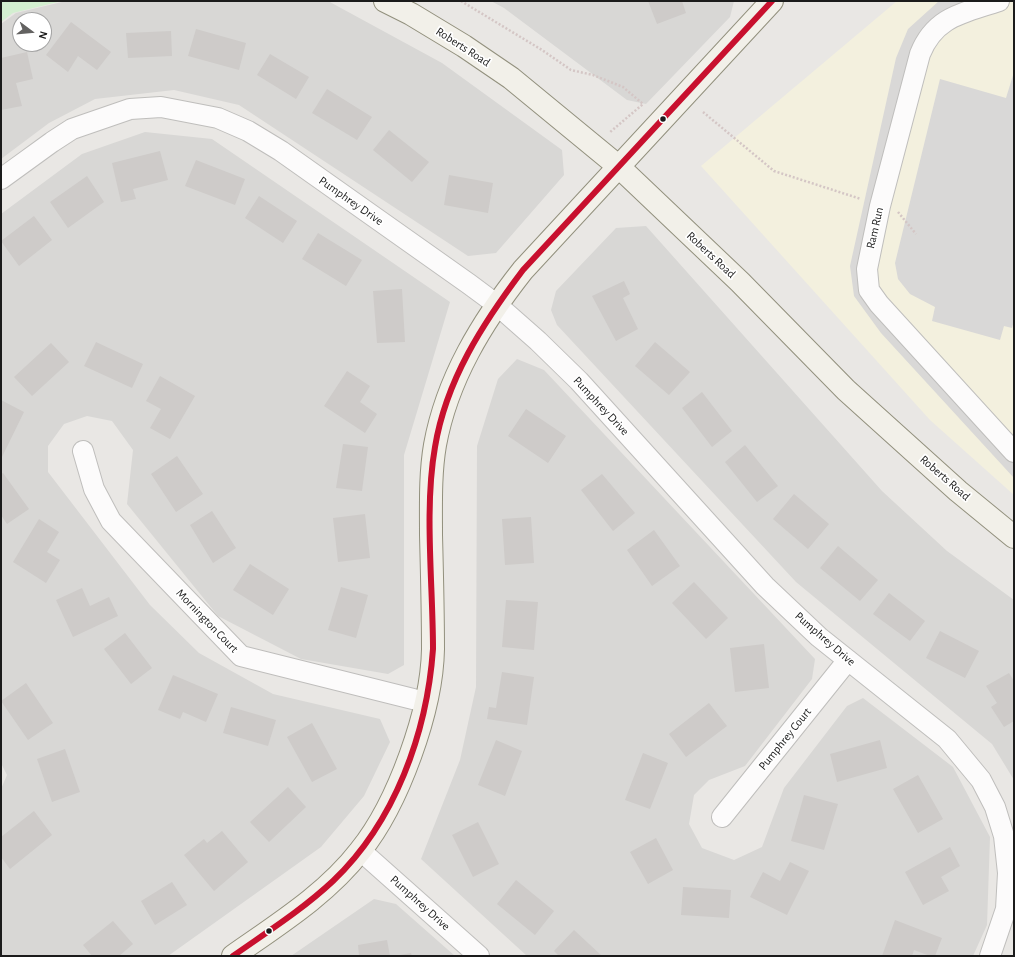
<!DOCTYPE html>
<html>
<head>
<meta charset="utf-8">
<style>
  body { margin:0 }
  #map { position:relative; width:1015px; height:957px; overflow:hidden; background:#e9e7e4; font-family:"Alegreya Sans",sans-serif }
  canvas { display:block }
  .frame { position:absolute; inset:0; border:2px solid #1b1b1b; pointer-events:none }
  .north { position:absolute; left:12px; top:12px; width:40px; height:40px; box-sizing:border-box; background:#fff; border:1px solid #a4a4a4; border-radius:50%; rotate:106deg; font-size:11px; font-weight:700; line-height:16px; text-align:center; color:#1b1b1b }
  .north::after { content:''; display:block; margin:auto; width:14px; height:18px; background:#636261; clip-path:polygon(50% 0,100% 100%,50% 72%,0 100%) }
</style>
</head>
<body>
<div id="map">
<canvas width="1015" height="957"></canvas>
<div class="frame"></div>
<div class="north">N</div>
</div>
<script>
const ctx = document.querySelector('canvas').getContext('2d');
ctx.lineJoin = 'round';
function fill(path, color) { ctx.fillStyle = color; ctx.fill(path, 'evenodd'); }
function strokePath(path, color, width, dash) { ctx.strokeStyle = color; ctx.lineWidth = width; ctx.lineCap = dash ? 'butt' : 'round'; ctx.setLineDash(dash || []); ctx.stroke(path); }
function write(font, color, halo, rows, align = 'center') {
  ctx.font = font + ' "Alegreya Sans",sans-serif'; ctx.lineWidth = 3.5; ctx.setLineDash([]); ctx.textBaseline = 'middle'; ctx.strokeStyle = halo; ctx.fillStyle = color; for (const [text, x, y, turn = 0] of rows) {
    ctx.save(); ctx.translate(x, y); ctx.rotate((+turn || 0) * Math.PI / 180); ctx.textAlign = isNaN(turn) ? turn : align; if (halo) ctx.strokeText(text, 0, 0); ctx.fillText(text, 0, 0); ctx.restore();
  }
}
const residential = new Path2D(`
  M66,1H328L442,63L562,150L564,175L496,253L468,256L239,105L174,90L95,99L49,123L1,159V24L16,13ZM20,20H44V44H20Z
  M491,1H734L730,17L646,104L627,100L504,8Z
  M145,132L212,139L450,302L404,455V665L388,674L301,659L218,616L127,504L133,450L112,421L87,416L64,424L48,446V472L150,605L199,653L273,694L380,719L390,742L364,796L321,847L168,956H1V789L7,775L1,763V214L82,154Z
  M646,226L882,491L947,551L1014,600V780L992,744L796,582L557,325L551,310L556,291L616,228Z
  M517,359L544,370L815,659L812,679L745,766L709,780L694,795L689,824L702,848L734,860L762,847L784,788L847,706L863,698L953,767L990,837L987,925L973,956H527L421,859L460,760L476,687L477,446L498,379Z
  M374,899L396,904L455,956H291Z`);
const education = new Path2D(`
  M897,1H1014V495L930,420L701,166Z`);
const park = new Path2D(`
  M1,1H62L13,13L1,22Z`);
const parking = new Path2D(`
  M939,1H999L938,26L867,279L1014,452V478L881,333L854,296L850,266L896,58L908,29Z
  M1014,72V321L1012,328L1004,326L1000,340L932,321L935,307L910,294L898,279L895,263L940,79L1006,98Z`);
const building = new Path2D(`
  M648,1H682L686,13L657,24Z
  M71,22L111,52L97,70L78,56L68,72L46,55Z
  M196,29L246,43L239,70L188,56Z
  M171,31L172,56L128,58L126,33Z
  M27,52L33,79L16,83L22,106L1,110V58Z
  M270,54L309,77L296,99L257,75Z
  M327,89L372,117L357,140L312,113Z
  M389,130L429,162L412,182L373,150Z
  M160,151L168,180L133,189L136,199L121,202L112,163Z
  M196,160L245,179L235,205L185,186Z
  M449,175L493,183L488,213L444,205Z
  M87,176L104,202L68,228L50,202Z
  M259,196L297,221L283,243L245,218Z
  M34,216L52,240L19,266L1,241Z
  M318,233L362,260L346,286L302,259Z
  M624,281L630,294L623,298L638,329L616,341L592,296Z
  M402,289L405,342L377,343L373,291Z
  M96,342L143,364L132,388L84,366Z
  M655,342L690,372L669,395L635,366Z
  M51,343L69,362L32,396L14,377Z
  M347,371L370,386L360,402L377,414L365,433L324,406Z
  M160,376L195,396L170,439L150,428L161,409L146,401Z
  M702,392L732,431L712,447L682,408Z
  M1,400L24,412L1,459Z
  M526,409L566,436L548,463L508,436Z
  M343,444L368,447L362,491L336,488Z
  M745,445L778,486L757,502L725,462Z
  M177,456L203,494L176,512L151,474Z
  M3,473L29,509L7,524L1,515V474Z
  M602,474L635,513L613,531L581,490Z
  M794,494L829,524L808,549L773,519Z
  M212,511L236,548L213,563L190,525Z
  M365,514L370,558L338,562L333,518Z
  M531,517L534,563L505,565L502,519Z
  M39,519L59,532L47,552L60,560L46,583L13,562Z
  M654,530L680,566L652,586L627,550Z
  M838,546L878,580L860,601L820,568Z
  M250,564L289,589L273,615L233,590Z
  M694,582L728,618L706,639L672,603Z
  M341,587L368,595L356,638L328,630Z
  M82,588L90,606L109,597L118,616L73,637L56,600Z
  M889,593L925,621L910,641L873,614Z
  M506,600L538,602L534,650L502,647Z
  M940,631L979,651L965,678L926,658Z
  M125,633L152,668L131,684L104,649Z
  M764,644L769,688L735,692L730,648Z
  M502,672L534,677L527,725L487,719L489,707L496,708Z
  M1009,673L1014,681V721L1004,727L991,707L997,703L986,686Z
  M173,675L218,694L206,722L183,712L180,719L158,710Z
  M26,683L53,723L28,740L1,701Z
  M709,703L727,726L686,757L669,734Z
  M231,707L276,720L268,746L223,733Z
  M312,723L337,769L312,782L287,737Z
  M496,740L522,751L505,796L478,785Z
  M880,740L887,768L837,782L830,754Z
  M65,749L80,792L52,802L37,759Z
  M643,753L668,763L650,809L625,800Z
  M918,775L943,819L918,833L893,789Z
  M288,787L306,807L269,842L250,822Z
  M804,795L838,804L824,850L791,841Z
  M34,811L52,835L10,869L1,857V837Z
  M478,822L499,864L473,877L452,835Z
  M222,831L248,862L214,891L184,855L204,839L207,843Z
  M656,838L673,870L648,884L630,852Z
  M950,847L960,866L941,877L949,891L923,905L905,872Z
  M790,862L809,871L787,915L750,897L763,872L780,881Z
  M516,880L554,911L535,935L497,904Z
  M172,882L187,905L155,925L141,901Z
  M683,887L731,890L729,918L681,915Z
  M895,920L942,938L935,956H930L914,950L912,956H882Z
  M113,921L133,944L119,956H92L83,945Z
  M574,930L602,956H559L554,951Z
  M387,940L390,956H359L358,945Z
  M411,953L412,956H400V955Z`);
const path = new Path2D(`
  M461,1L542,50L571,70L593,75L623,87L643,104L609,133
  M703,112L774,171L861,199
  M898,212L916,234`);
const street = new Path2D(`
  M999,1C964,13 935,16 920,54L880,206L867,269L869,290L879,304L1014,452
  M1,179L52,142L72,129L130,109L161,107L218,118L248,131L281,151L469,284L496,304L538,341L579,381L765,586L819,637L947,739L981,780L995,807L1004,836L1008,873L1006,909L990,956
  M83,451L94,489L111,521L241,656L425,702
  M722,817L848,660
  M361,851L479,956`);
const secondary = new Path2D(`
  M385,1L411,14L464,46L511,78L618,166L740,282L846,390L958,491L1014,537
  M233,956C277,925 327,894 360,851C398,804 432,710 433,649C433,611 432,573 431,535C431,505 430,474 435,445C447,379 482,322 523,270L772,1`);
const bus1 = new Path2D(`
  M233,956C267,932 302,910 333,881C395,822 427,733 433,649C433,585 424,509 435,447C446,380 483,323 523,270L772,1`);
const markers = [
  [663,119,3.5,"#1b1b1b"],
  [269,931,3.5,"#1b1b1b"]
];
const streetNames = [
  ["Roberts Road",463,47,33],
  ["Pumphrey Drive",351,201,35],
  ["Ram Run",875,228,-77],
  ["Roberts Road",711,255,43],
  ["Pumphrey Drive",601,406,47],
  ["Roberts Road",945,478,41],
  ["Mornington Court",207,621,46],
  ["Pumphrey Drive",825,639,41],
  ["Pumphrey Court",785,739,-51],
  ["Pumphrey Drive",420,903,42]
];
fill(residential, '#d8d7d5');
fill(education, '#f3f0de');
fill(park, '#d3efd0');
fill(parking, '#d9d8d7');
fill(building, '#cecbc9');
strokePath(street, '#bfbebc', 22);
strokePath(secondary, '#92907d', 24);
strokePath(path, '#d4c6c5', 2.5, [2, 2]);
strokePath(street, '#fcfbfb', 20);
strokePath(secondary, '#f2f0e9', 22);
strokePath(bus1, '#c8102e', 6);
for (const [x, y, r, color] of markers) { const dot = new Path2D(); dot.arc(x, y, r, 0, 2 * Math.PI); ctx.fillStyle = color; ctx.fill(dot); strokePath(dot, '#fff', 1.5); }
write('12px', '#1b1b1b', '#fff', streetNames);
</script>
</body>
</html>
